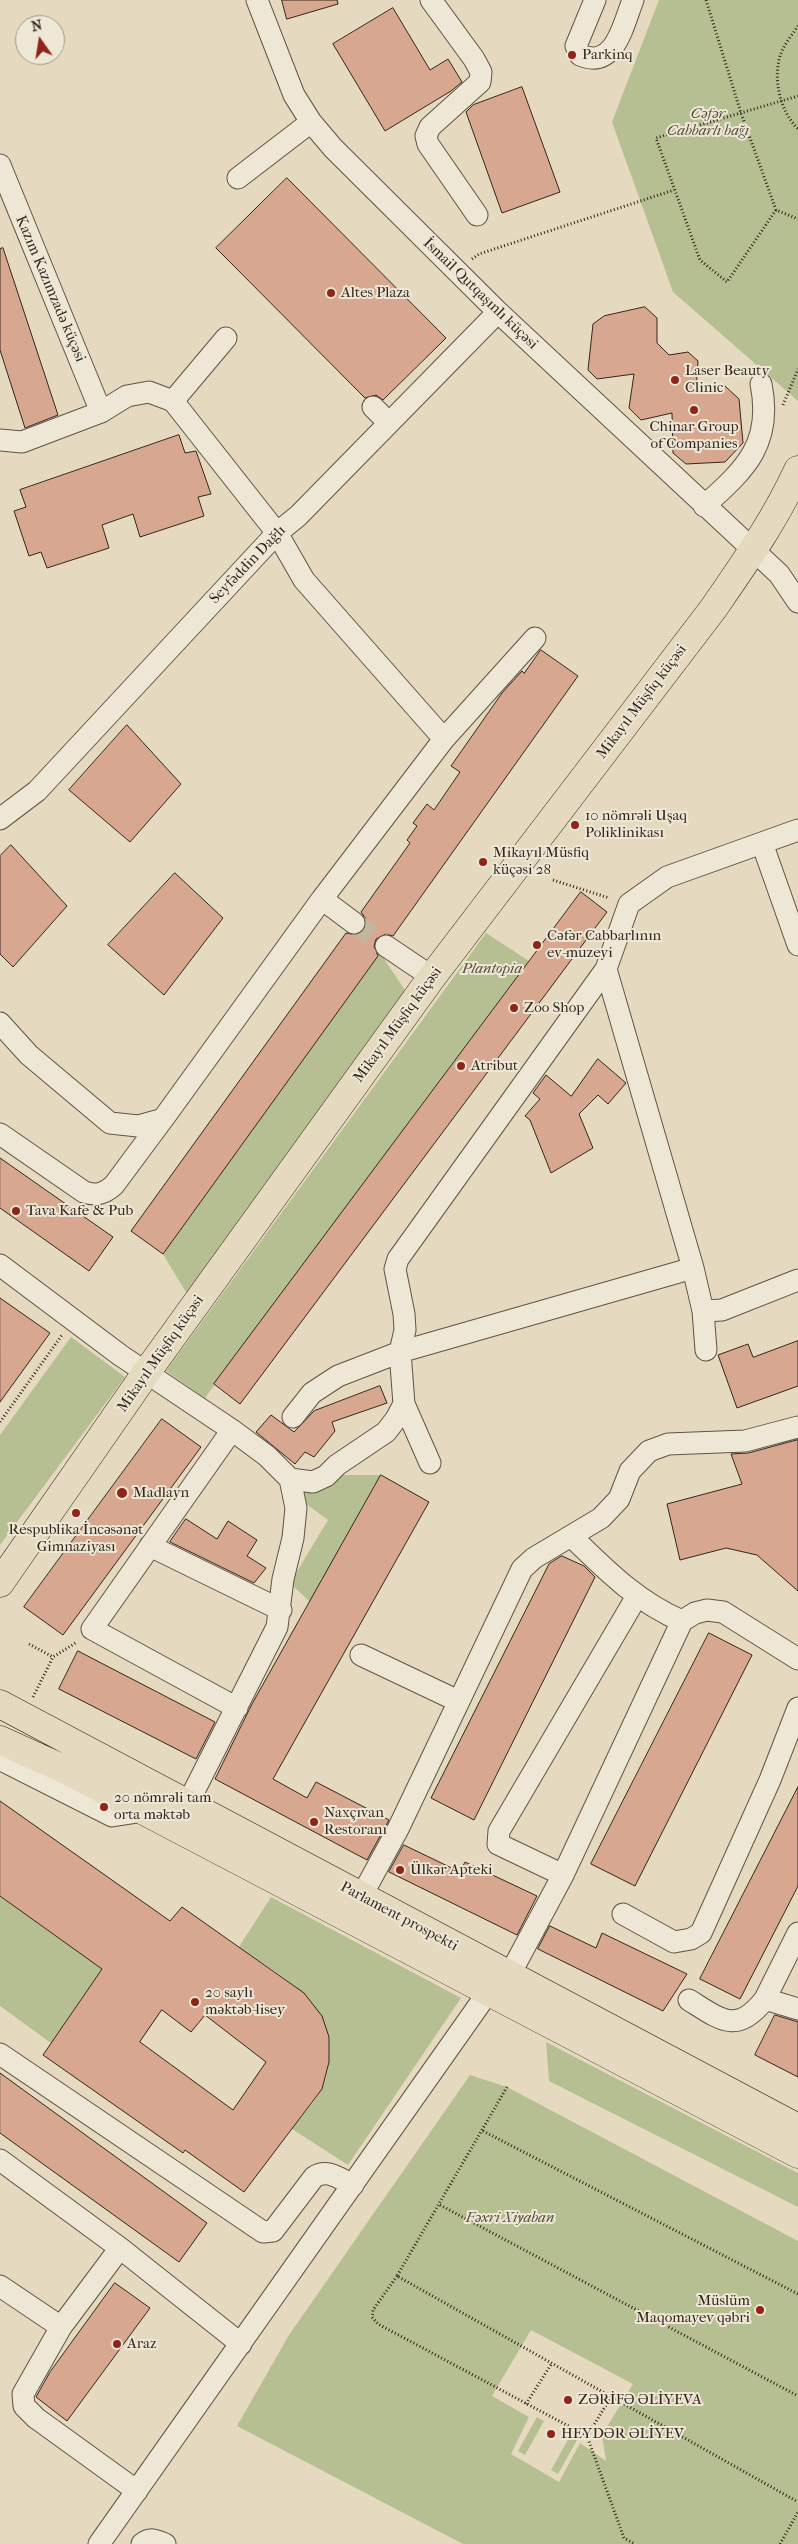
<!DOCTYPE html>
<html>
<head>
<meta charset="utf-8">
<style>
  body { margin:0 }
  #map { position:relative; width:798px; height:2544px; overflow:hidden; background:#e5dac0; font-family:"IM FELL French Canon",serif }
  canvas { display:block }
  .north { position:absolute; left:15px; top:15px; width:50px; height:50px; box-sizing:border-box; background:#eee7d6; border:1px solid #a49a8b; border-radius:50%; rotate:347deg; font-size:14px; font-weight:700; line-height:20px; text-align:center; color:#34261b }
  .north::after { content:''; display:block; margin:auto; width:18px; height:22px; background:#8f2418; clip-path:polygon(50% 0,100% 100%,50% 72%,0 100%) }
</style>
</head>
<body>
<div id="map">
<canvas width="798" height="2544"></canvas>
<div class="north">N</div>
</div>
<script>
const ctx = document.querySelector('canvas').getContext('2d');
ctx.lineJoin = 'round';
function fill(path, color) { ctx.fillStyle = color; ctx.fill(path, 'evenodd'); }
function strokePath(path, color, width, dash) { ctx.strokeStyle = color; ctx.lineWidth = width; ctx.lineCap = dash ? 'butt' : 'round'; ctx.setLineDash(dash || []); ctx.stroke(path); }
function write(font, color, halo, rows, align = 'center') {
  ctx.font = font + ' "IM FELL French Canon",serif'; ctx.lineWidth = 4; ctx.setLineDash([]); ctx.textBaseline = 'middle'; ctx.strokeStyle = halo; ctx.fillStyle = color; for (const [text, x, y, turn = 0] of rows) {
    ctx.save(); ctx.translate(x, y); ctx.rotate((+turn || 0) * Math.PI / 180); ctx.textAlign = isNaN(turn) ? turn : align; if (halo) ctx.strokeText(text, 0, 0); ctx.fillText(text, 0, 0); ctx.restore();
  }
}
const green = new Path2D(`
  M659,0H798V401L673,292L612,122Z
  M486,933L529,961L205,1398L166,1371Z
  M380,953L407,993L187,1294L163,1254Z
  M71,1337L125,1377L0,1545V1435Z
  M299,1475H381L310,1602L290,1583L328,1520L305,1503Z
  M0,1896L102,1969L51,2043L0,2006Z
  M271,1897L461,1998L348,2165L292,2129C301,2116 314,2103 322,2089C327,2078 329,2063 329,2052C328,1998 278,1975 239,1947Z
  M546,2042L798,2173V2207L549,2081Z
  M470,2075L507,2087L798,2241V2544H463L237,2426L289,2335ZM531,2330L633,2384L602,2435L606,2461L580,2443L559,2482L511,2454L529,2417L492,2396Z
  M537,2417L544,2421L525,2455L518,2451Z
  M570,2436L577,2440L558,2474L551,2470Z`);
const building = new Path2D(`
  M282,0H337L338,4L287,19Z
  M393,8L430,70L448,59L462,82L451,91L385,131L333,44Z
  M522,87L560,192L502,213L466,112L473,105Z
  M287,178L446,338L383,400L376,395L365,398L216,248Z
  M3,248L58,415L25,428L0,350V249Z
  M645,307L657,318V343L669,355L688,352L698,361L696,391L725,386L739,399L743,443L725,462L686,464L673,453L672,413L641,420L629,408L634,374L597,379L588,370L593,324L604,316Z
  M179,435L185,453L196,451L211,494L198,497L204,516L140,537L133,514L102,525L109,548L47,568L41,552L29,556L14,511L26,507L20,490Z
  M541,650L578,676L393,936L386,934L376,939L374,946L378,956L163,1254L131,1231L346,933L358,935L364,930L366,919L361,912L410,843L407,840L417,826L413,823L427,804L434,810L460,772L451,766L502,693L522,671L524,673Z
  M127,725L181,784L130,842L69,790Z
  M11,845L67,906L13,967L0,954V856Z
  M175,873L223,918L164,995L108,945Z
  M581,892L607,912L240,1404L214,1384Z
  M598,1059L626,1083L608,1104L598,1095L579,1114L593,1148L551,1173L530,1120L525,1116L540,1099L533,1093L546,1075L571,1096Z
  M0,1158L113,1237L89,1271L0,1208Z
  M0,1298L50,1333L0,1402Z
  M798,1341V1386L737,1408L718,1355L748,1344L753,1357Z
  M380,1386L387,1403L332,1422L335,1431L314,1457L305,1452L295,1464L256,1432L271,1415L294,1432L314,1411Z
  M162,1419L201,1447L63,1635L24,1607Z
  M798,1440V1591L757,1555L726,1548L680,1560L667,1504L742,1484L731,1454L748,1453Z
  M381,1475L429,1502L273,1779L307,1798L316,1782L389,1820L367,1860L215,1779L252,1704Z
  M186,1519L217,1539L228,1521L257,1540L247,1556L266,1568L254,1583L170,1542Z
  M562,1556L584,1566L595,1577L474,1820L431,1798L549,1564Z
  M709,1633L752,1655L635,1886L591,1864Z
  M78,1651L215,1722L196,1759L59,1689Z
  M798,1787V1886L740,1999L700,1979Z
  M0,1801L170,1921L182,1907L304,1993L322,2016L329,2037V2062L322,2089L244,2192L185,2150L183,2153L43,2055L102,1969L0,1896ZM162,2010L191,2032L205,2015L266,2062L233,2110L140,2042Z
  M404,1845L460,1872L465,1862L537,1896L517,1935L389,1872Z
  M550,1926L596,1948L602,1933L687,1974L663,2011L538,1949Z
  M775,2015L798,2022V2077L755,2055Z
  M0,2073L207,2223L179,2262L0,2133Z
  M115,2283L150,2308L67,2421L36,2397L50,2372Z`);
const minorTunnel = new Path2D(`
  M354,923L386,946`);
const path = new Path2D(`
  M706,0L741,113L776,210L798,219
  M798,26C792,35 783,46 780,56C773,80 780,111 798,129
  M776,210L727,282L700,260L656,138L798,96
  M472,259L479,254L674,190
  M783,405L798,369
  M553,880L609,898
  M0,1422L62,1335
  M29,1644L53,1657
  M33,1697L53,1657L77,1642
  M507,2087L397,2276L798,2502
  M483,2131L798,2294
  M440,2205L798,2396
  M397,2276L373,2310L372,2317L378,2324L587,2436L624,2538L635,2544
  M526,2404L552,2363
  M587,2436L611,2397
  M780,2544L798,2512`);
const minor = new Path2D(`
  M257,0L294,95L311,122L333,148L498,312L779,574L798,602
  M431,0L474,59L481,72L480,82L430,127L426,136L428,144L477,215
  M595,0L576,46L580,55C615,70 623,25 633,0
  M0,165L101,412
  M238,178L311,122
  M173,401L226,338
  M373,407L389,423
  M0,440L22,442L101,412L127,396L149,392L173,401L277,533L304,580L444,739
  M704,506C746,469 773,443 761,384
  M0,819L37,791L277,533L298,516L498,312
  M762,843L798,945
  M322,899L354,923
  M386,946L432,977
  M606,969L693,1268L703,1311L706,1350
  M0,1023L29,1055L110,1123L138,1126L163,1119L322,899L444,739L535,638
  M0,1134L84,1192C96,1196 104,1194 114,1185L163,1119
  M0,1265L120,1355L232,1430L267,1456L290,1479L296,1508L293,1538L283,1579L277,1627L187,1805
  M703,1311L722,1310L798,1280
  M293,1417L312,1393L338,1376L400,1352L693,1268
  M232,1430L92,1629L237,1708
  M430,1463L404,1404L400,1352L405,1330L404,1314L395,1269L398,1259L606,969L629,904L667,877L798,830
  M290,1479L313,1482L326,1476L337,1465L386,1432L396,1419L404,1404
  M571,1536C605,1569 637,1602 682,1621L695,1613L707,1610L723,1612L798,1659
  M150,1546L281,1610
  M361,1655L458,1701
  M0,1753L5,1762L112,1816L144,1811
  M563,1875L498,1844L499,1831L637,1596
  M361,1897L398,1829L522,1569L534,1558L601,1518L619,1499L630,1471L649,1451L668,1444L745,1441L798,1427
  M623,1914L674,1942L691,1939L701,1933L770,1780L798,1708
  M509,1976L563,1875L682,1621
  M765,1999L798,1933
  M689,2000C721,2020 737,2035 765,1999L798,2009
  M0,2054L263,2232L273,2231L314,2177C328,2168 340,2179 353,2185
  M0,2160L120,2248L241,2344
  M120,2248L61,2327L23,2394L24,2406L36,2418L137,2491
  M0,2286L61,2327
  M99,2544L489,1991
  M142,2544C150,2537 156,2540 165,2544`);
const major = new Path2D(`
  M0,1583L146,1373L432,977L713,609C744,564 775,520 798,470
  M0,1704L798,2128
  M0,1740L66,1770L798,2154`);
const markers = [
  [572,55,5,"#8f2418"],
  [331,293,5,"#8f2418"],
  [675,380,5,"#8f2418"],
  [694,410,5,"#8f2418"],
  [575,825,5,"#8f2418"],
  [483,862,5,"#8f2418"],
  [537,945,5,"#8f2418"],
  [514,1008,5,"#8f2418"],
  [461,1066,5,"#8f2418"],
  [16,1211,5,"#8f2418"],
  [122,1493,6,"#8f2418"],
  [76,1513,5,"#8f2418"],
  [104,1807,5,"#8f2418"],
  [314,1822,5,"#8f2418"],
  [400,1870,5,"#8f2418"],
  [195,2002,5,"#8f2418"],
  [760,2310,5,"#8f2418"],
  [117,2344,5,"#8f2418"],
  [568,2400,5,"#8f2418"],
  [551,2434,5,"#8f2418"]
];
const poiNames = [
  ["Parkinq",582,55],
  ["Altes Plaza",341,293],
  ["Laser Beauty",685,371],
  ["Clinic",685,388],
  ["Chinar Group",694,427,"center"],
  ["of Companies",694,444,"center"],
  ["10 nömrəli Uşaq",585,816],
  ["Poliklinikası",585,833],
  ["Mikayıl Müsfiq",493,853],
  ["küçəsi 28",493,870],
  ["Cəfər Cabbarlının",547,936],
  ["ev-muzeyi",547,953],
  ["Zoo Shop",524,1008],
  ["Atribut",471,1066],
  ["Tava Kafe & Pub",26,1211],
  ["Madlayn",133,1493],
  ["Respublika İncəsənət",76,1530,"center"],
  ["Gimnaziyası",76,1547,"center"],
  ["20 nömrəli tam",114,1798],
  ["orta məktəb",114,1815],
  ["Naxçıvan",324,1813],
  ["Restoranı",324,1830],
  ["Ülkər Apteki",410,1870],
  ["20 saylı",205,1993],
  ["məktəb-lisey",205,2010],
  ["Müslüm",750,2301,"right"],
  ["Maqomayev qəbri",750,2318,"right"],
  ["Araz",127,2344],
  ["ZƏRİFƏ ƏLİYEVA",578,2400],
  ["HEYDƏR ƏLİYEV",561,2434]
];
const parkNames = [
  ["Cəfər",708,114],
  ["Cabbarlı bağı",708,131],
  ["Plantopia",492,969],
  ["Fəxri Xiyaban",510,2218]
];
const streetNames = [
  ["Kazım Kazımzadə küçəsi",50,289,67],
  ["İsmail Qutqaşınlı küçəsi",480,294,44],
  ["Seyfəddin Dağlı",248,565,-46],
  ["Mikayıl Müşfiq küçəsi",642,702,-53],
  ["Mikayıl Müşfiq küçəsi",398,1025,-54],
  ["Mikayıl Müşfiq küçəsi",161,1354,-55],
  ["Parlament prospekti",399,1917,28]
];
fill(green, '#b6bf91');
fill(building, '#d7a790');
strokePath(building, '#34261b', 1);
strokePath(minorTunnel, '#c2b69f', 21, [21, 11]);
strokePath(minor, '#605344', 23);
strokePath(major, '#34261b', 29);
strokePath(path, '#34261b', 3, [1, 2.5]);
strokePath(minor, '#eee7d6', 21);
strokePath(major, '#e5dac0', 28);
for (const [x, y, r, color] of markers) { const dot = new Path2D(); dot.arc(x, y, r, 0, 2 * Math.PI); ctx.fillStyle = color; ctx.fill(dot); strokePath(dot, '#eee7d6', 2); }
write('15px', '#34261b', '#eee7d6', poiNames, 'left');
write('italic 15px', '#544c38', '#eee7d6', parkNames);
write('15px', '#34261b', '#eee7d6', streetNames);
</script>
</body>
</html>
